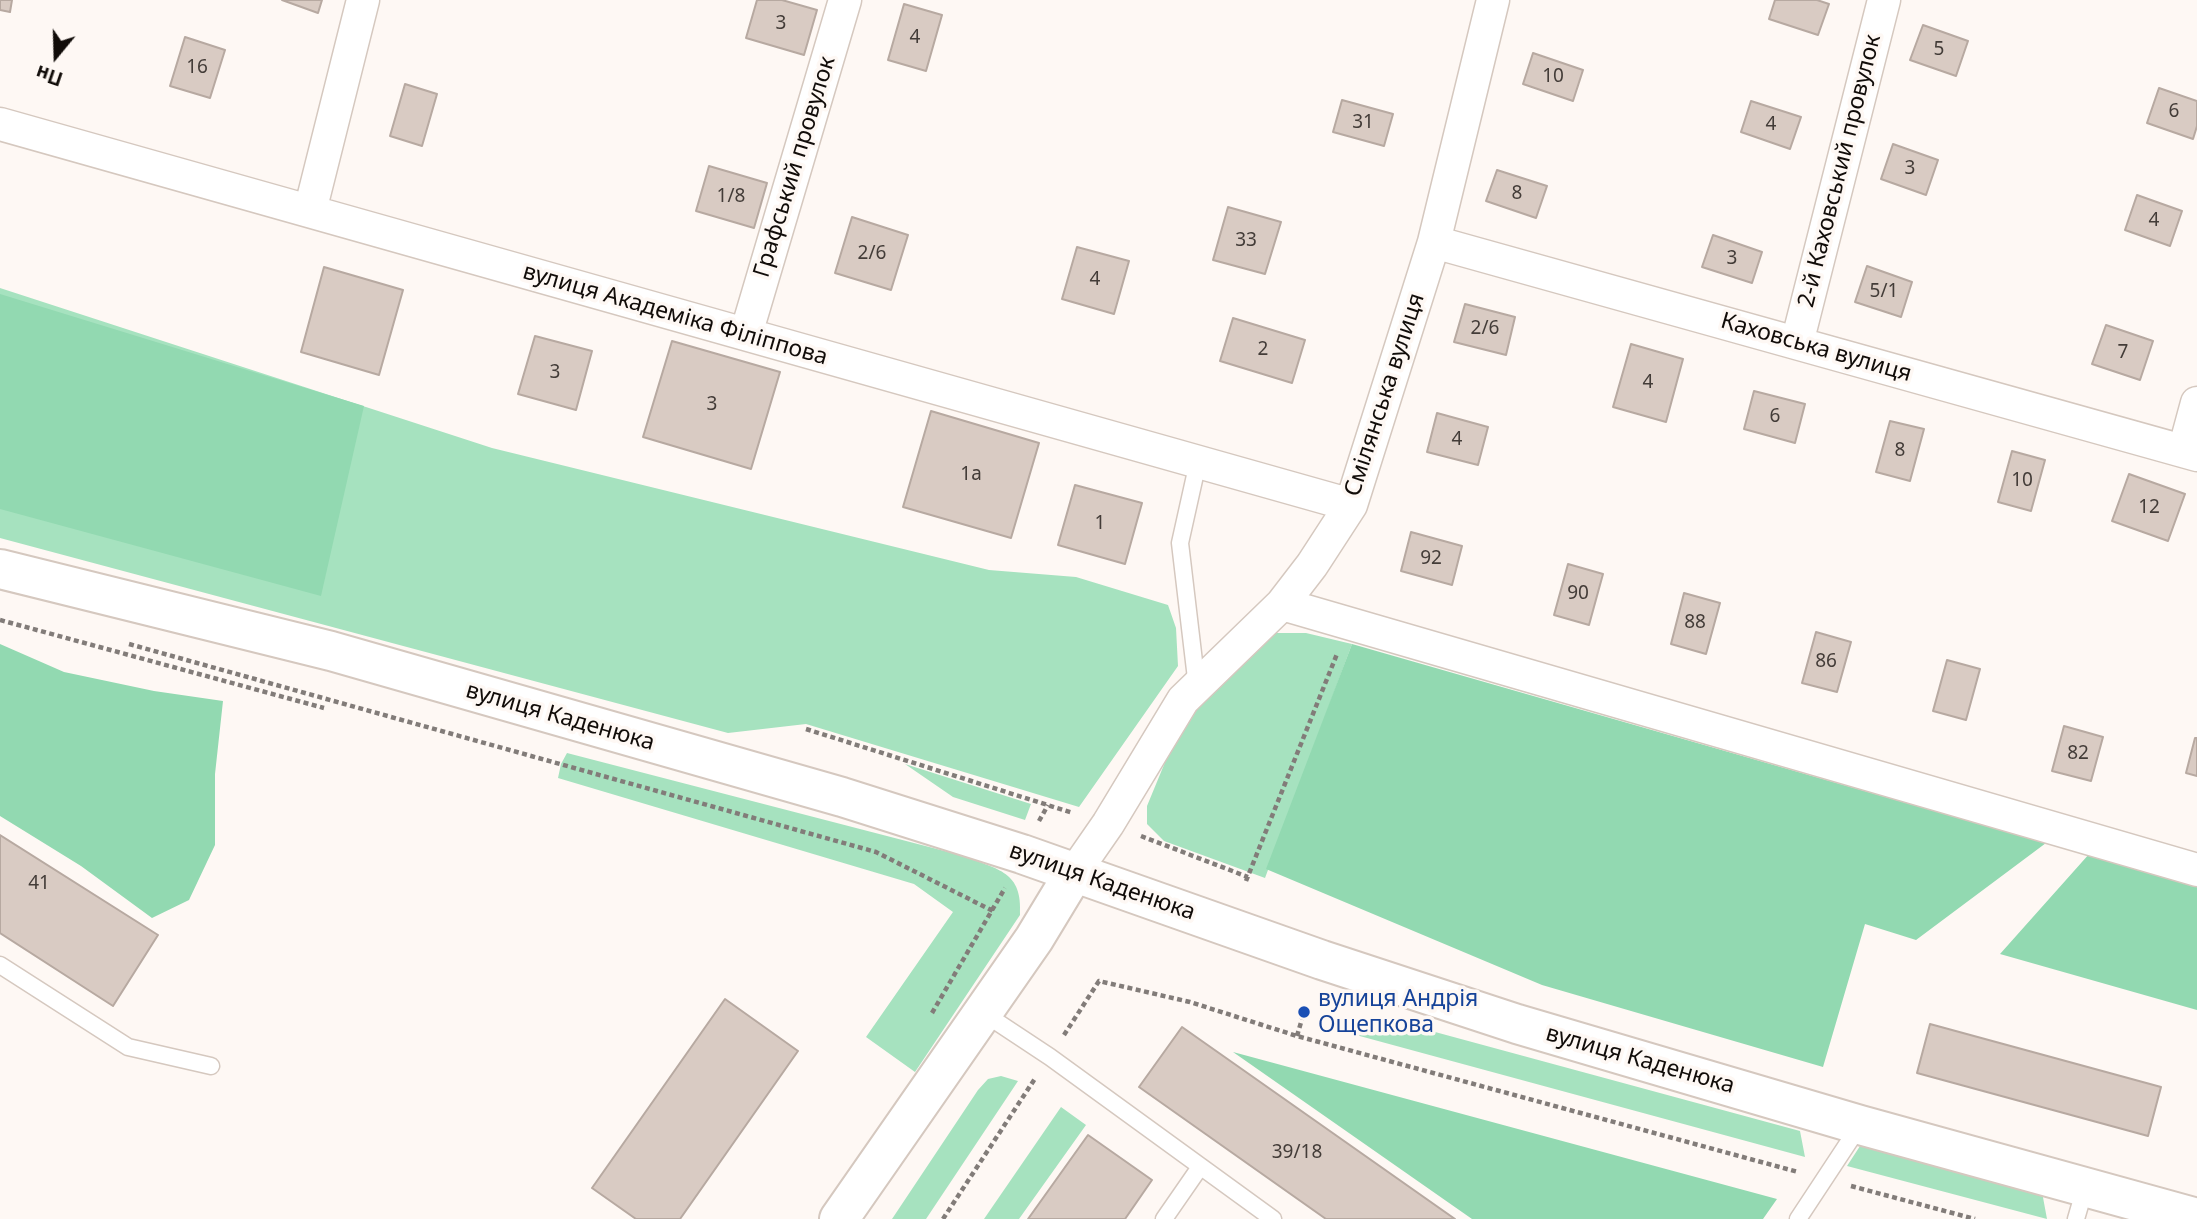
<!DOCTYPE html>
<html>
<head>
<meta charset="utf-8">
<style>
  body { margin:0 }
  #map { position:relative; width:2197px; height:1219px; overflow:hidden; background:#fef8f4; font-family:"Noto Sans",sans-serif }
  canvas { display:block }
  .north { position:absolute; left:21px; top:21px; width:70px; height:70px; -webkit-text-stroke:5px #fef8f4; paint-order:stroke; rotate:199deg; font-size:19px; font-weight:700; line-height:28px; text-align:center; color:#110c09 }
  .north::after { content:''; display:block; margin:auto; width:24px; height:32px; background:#110c09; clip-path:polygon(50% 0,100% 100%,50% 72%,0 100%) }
</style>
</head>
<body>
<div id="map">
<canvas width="2197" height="1219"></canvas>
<div class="north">Пн</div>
</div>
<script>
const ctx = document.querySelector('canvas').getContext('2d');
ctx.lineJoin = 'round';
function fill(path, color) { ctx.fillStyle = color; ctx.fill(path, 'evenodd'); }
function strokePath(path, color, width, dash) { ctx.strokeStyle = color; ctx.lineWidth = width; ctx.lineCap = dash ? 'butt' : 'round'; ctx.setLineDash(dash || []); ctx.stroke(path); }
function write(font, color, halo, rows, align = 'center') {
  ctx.font = font + ' "Noto Sans",sans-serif'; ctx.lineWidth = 7; ctx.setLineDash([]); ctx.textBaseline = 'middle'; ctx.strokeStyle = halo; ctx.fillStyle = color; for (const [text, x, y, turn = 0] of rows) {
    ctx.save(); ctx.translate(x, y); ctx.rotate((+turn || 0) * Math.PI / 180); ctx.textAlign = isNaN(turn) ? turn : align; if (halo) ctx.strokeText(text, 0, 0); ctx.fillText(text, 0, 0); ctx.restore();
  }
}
const green = new Path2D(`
  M0,288L492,448L989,570L1076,577L1168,605L1176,628L1178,666L1079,807L806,724L728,733L0,538Z
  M1271,633H1306L1352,644L1265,878L1164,841L1147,824V806L1180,726L1225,672Z
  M567,753L964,856C998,870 1023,871 1020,915L915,1072L866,1037L953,912L914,884L558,778L561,764Z
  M905,764L1031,804L1025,820L953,797Z
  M1413,1026L1800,1131L1805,1157L1356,1035Z
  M1001,1076L1018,1081L926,1219H892L978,1090L988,1079Z
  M1061,1107L1086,1125L1019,1219H984Z
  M1862,1143L2042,1192L2047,1219L1847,1166Z`);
const forest = new Path2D(`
  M0,294L364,406L321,596L0,509Z
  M0,644L64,672L154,691L223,701L215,774V845L189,900L152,918L81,866L0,816Z
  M1352,644L2046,843L1916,940L1865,924L1823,1067L1542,985L1266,869Z
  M2090,853L2197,883V1010L2000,954Z
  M1233,1052L1777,1199L1763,1219H1472Z`);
const building = new Path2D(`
  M0,0H12L10,12L0,10Z
  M282,0H322L318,13Z
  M757,0H782L817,10L804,55L746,38Z
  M1775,0H1817L1829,4L1818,35L1769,19Z
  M904,4L942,15L926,71L888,60Z
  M1923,25L1968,41L1956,76L1910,60Z
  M185,37L225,50L210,98L170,86Z
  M1533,53L1583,70L1573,101L1523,84Z
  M405,84L437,94L422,146L390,136Z
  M2159,88L2197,101V126L2193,139L2147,123Z
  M1342,100L1393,114L1384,146L1333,132Z
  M1751,101L1801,117L1790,149L1741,132Z
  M1893,144L1938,160L1926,195L1881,179Z
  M709,166L767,183L754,228L696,211Z
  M1497,170L1547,186L1536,218L1486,201Z
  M2137,195L2182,211L2170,246L2125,230Z
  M1228,207L1281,222L1265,274L1213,260Z
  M852,217L908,235L891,290L835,273Z
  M1713,235L1762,252L1752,283L1702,267Z
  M1077,247L1129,261L1114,314L1062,299Z
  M1867,266L1912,282L1901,317L1855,302Z
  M324,267L403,290L379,375L301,352Z
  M1465,304L1515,317L1506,355L1454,342Z
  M1233,318L1305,340L1292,383L1220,361Z
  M2106,325L2153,341L2140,380L2092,364Z
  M535,336L592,351L576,410L518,394Z
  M672,341L780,372L751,469L643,437Z
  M1631,344L1683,359L1666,422L1613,407Z
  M1754,391L1805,404L1795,443L1744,429Z
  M931,411L1039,443L1011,538L903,507Z
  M1437,413L1488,427L1478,465L1427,452Z
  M1890,421L1924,429L1910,481L1876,472Z
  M2012,451L2045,460L2031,511L1998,502Z
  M2129,474L2185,494L2168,541L2112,521Z
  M1075,485L1142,503L1125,564L1058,545Z
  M1411,532L1462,546L1452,585L1401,571Z
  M1568,564L1603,574L1589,625L1554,615Z
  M1684,593L1720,603L1706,654L1671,644Z
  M1816,632L1851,642L1837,692L1802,683Z
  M1947,660L1980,669L1966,720L1933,711Z
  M2064,726L2103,737L2091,781L2052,771Z
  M2195,738H2197V776L2186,773Z
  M0,835L158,935L113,1006L0,933Z
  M725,999L798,1051L680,1219H636L592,1188Z
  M1930,1024L2161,1087L2148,1136L1917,1073Z
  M1182,1027L1455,1219H1326L1139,1087Z
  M1088,1135L1152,1180L1125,1219H1028Z`);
const path = new Path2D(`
  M0,620L324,708
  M129,644L876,852L993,911
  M806,729L1073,813
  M1039,821L1048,805
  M1141,836L1248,877
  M1246,881L1337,654
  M932,1013L1005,888
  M1064,1035L1099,981L1190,1002L1297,1036L1798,1172
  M1297,1036L1304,1012
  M1851,1186L1975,1219
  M943,1219L1036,1077`);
const service = new Path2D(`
  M1197,687L1180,543L1198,462
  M0,965L128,1047L211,1066
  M982,1012L1050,1057L1273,1219
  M1164,1219L1200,1167
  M1798,1219L1860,1125
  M2076,1219L2085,1188`);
const minor = new Path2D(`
  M0,124L1351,505
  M310,211L363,0
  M1434,242L2197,455
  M746,334L845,0
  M1797,343L1884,0
  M2184,451L2197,403
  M1282,604L2197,870
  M1074,873L1108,824L1183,700L1282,604L1312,565L1351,505L1434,242L1493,0`);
const tertiary = new Path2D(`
  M0,569L331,651L842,797L1022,854L1322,960L1517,1024L1860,1125L2197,1218
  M839,1219L1034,939L1074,873`);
const markers = [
  [1304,1012,7,"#1a4fb4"]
];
const numberNames = [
  ["3",781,24],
  ["4",915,38],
  ["5",1939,50],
  ["16",197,68],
  ["10",1553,77],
  ["6",2174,112],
  ["31",1363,123],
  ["4",1771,125],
  ["3",1910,169],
  ["8",1517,194],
  ["1/8",731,197],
  ["4",2154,221],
  ["33",1246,241],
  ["2/6",872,254],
  ["3",1732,259],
  ["4",1095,280],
  ["5/1",1884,292],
  ["2/6",1485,329],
  ["2",1263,350],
  ["7",2123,353],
  ["3",555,373],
  ["4",1648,383],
  ["3",712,405],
  ["6",1775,417],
  ["4",1457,440],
  ["8",1900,451],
  ["1а",971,475],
  ["10",2022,481],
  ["12",2149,508],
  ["1",1100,524],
  ["92",1431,559],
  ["90",1578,594],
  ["88",1695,623],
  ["86",1826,662],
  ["82",2078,754],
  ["41",39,884],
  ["39/18",1297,1153]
];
const streetNames = [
  ["Графський провулок",795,167,-73],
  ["2-й Каховський провулок",1840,171,-76],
  ["вулиця Академіка Філіппова",675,315,16],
  ["Каховська вулиця",1816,348,16],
  ["Смілянська вулиця",1385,395,-72],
  ["вулиця Каденюка",560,717,16],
  ["вулиця Каденюка",1102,882,19],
  ["вулиця Каденюка",1640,1060,16]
];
const transitNames = [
  ["вулиця Андрія",1318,999],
  ["Ощепкова",1318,1025]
];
fill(green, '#a6e2bf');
fill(forest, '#92d9b1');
fill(building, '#d9cbc3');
strokePath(building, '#b7a9a1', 2);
strokePath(service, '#d5c8bf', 19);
strokePath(minor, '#d5c8bf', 35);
strokePath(tertiary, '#d5c8bf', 42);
strokePath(path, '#827c79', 4.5, [5, 3.5]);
strokePath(service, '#fff', 16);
strokePath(minor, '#fff', 32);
strokePath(tertiary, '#fff', 38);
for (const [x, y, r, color] of markers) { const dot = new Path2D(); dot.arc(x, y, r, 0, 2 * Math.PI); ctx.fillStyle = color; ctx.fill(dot); strokePath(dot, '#fef8f4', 2.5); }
write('19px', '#433c38', null, numberNames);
write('23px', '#110c09', '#fef8f4', streetNames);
write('23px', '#164399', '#fef8f4', transitNames, 'left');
</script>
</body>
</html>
